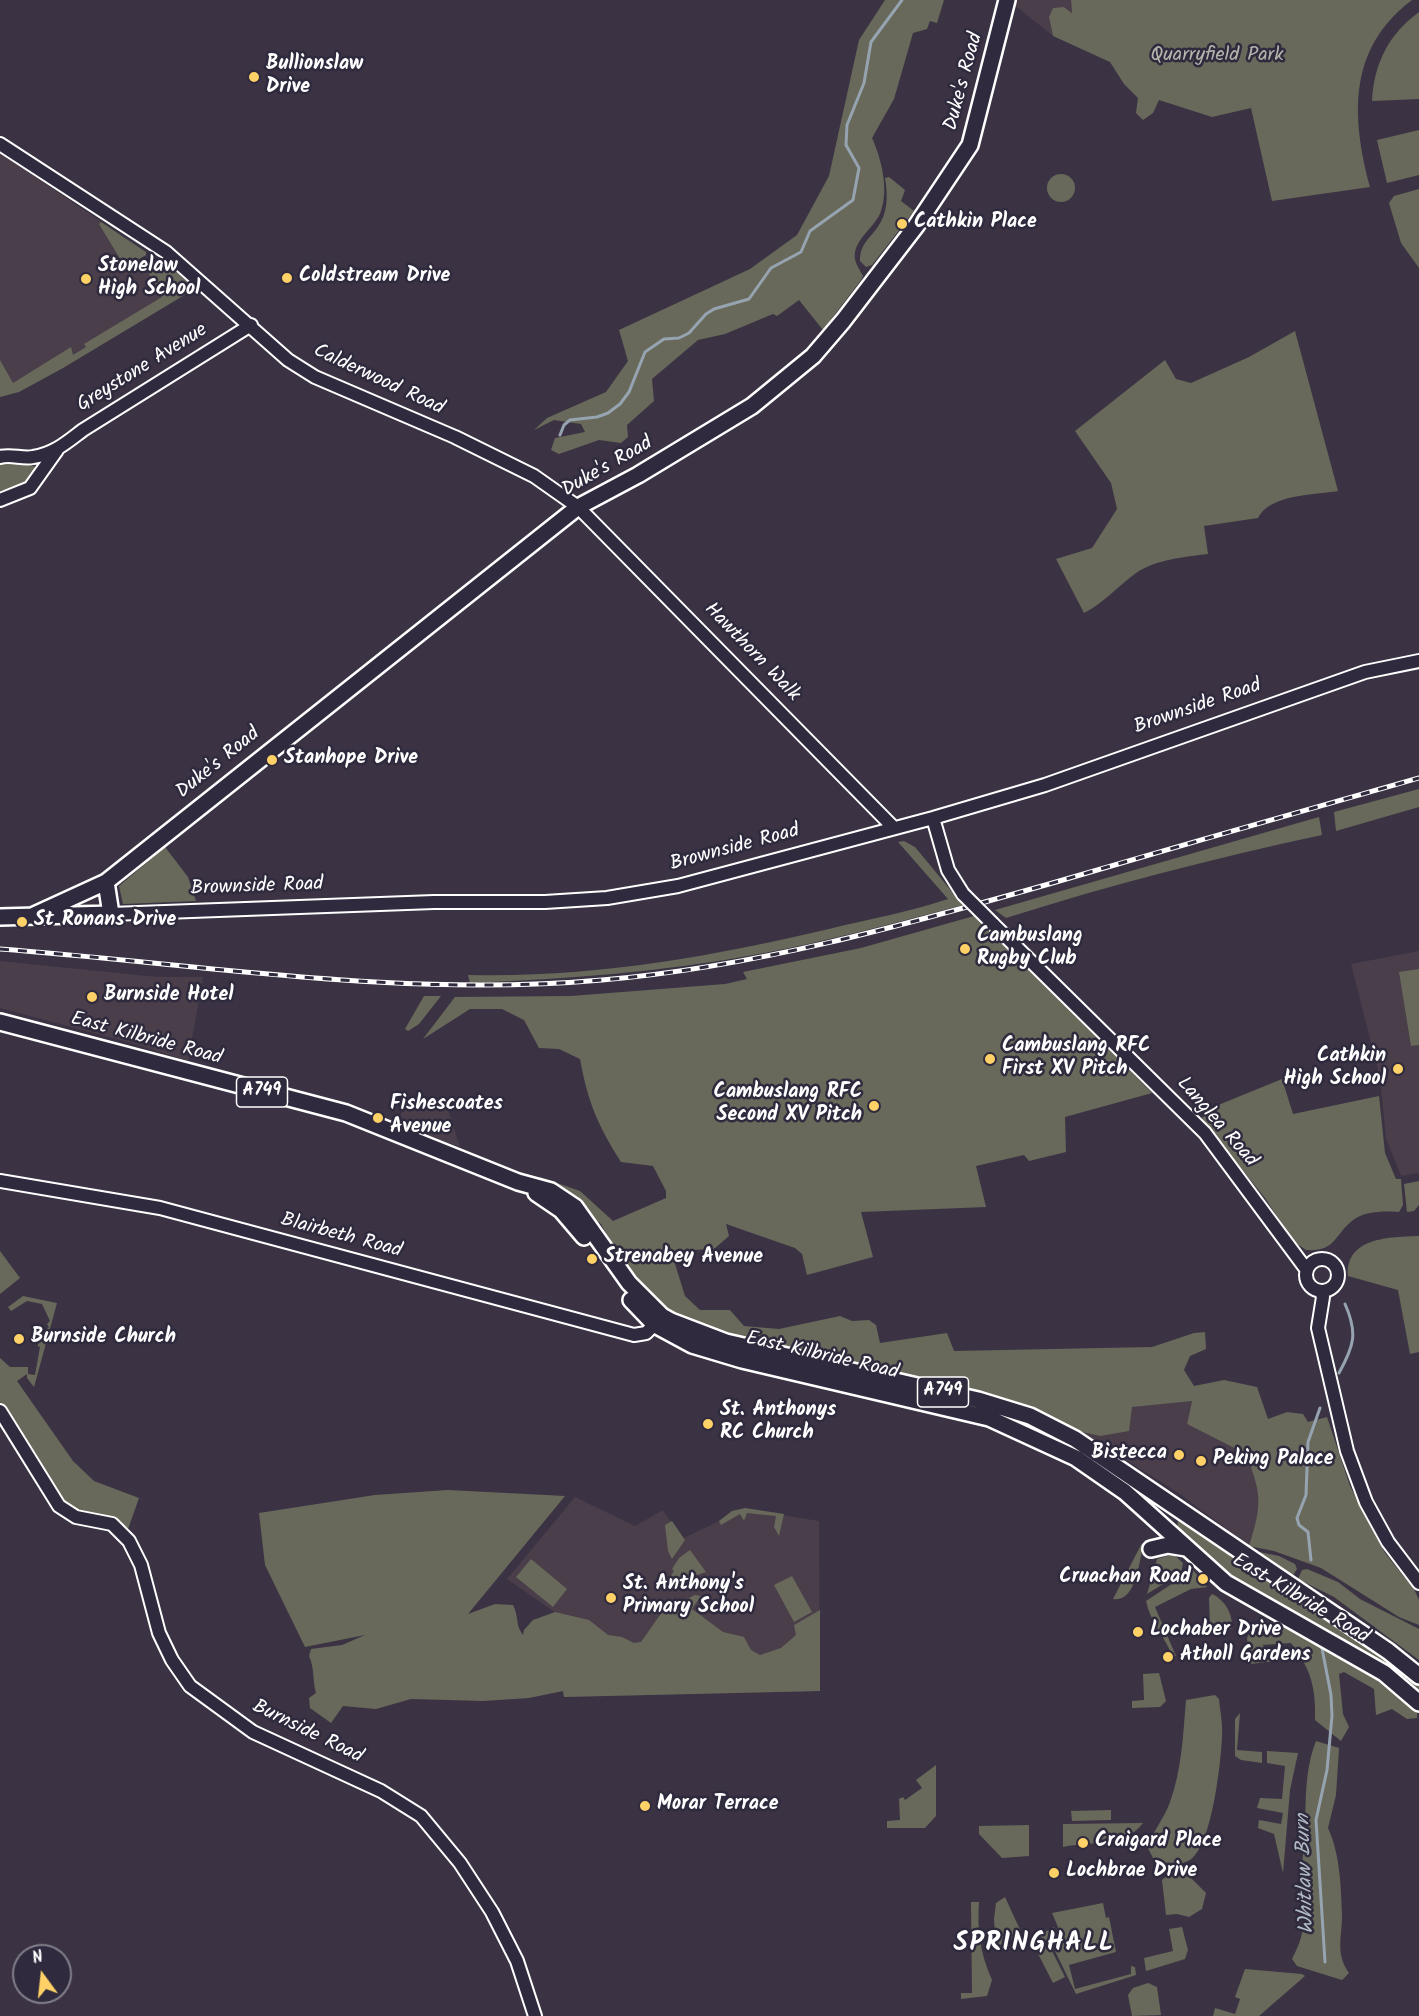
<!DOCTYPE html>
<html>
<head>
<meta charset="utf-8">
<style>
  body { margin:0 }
  #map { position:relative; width:1419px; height:2016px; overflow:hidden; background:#3b3343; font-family:Kalam,sans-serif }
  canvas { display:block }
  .north { position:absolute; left:12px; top:1944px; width:60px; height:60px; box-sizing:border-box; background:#2f2a3d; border:2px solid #827f8b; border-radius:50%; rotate:345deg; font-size:16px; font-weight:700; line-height:24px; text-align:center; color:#fff }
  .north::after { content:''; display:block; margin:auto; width:21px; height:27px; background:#ffd166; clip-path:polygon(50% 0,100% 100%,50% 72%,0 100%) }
</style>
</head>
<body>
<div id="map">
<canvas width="1419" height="2016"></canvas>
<div class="north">N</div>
</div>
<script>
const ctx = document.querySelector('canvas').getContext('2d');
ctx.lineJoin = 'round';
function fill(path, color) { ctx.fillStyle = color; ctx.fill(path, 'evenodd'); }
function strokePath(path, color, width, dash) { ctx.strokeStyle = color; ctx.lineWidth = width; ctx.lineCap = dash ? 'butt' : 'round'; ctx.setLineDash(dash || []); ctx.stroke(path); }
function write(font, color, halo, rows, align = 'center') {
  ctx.font = font + ' Kalam,sans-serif'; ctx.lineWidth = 5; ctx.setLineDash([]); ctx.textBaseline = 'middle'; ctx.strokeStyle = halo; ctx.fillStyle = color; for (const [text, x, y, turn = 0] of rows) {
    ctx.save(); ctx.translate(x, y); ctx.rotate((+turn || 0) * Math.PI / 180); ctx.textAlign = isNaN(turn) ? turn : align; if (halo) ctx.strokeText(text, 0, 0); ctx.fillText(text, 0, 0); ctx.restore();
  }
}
const built = new Path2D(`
  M1013,0H1071L1072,12L1064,7L1049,17L1053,36L1012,3Z
  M0,153L112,229L144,265L150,262L190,292L63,368L19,392L0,397Z
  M1419,951V1173L1401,1176L1386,1138L1380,1078L1351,964Z
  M0,961L157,977H203L188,1061L128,1042L0,1008Z
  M422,1095L447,1107L460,1147L392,1122Z
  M1192,1400L1187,1424L1246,1454L1255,1476L1261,1511L1249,1546L1180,1494L1082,1432L1100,1436L1131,1407Z
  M575,1497L635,1526L663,1510L682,1539L739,1511L763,1512L819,1521L820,1691L564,1697L563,1618L507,1579Z`);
const green = new Path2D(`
  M885,0H944L937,23L930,21L927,29L913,33L894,99L872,138C881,158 889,188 881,211C876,227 852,240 855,259C856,265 860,270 863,276L861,280L823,330L799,300L777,316L773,314L725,334L698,340L652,379L654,401L627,425L628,437L621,443L599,440L559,454L551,450L555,438L585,432L581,424L554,420L534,430L547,418L606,392L628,361L619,330L750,269L797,235L829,176L859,40Z
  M1071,0H1412C1348,48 1351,116 1370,187L1272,201L1251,108L1212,117L1159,100L1153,113L1143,120L1136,113L1138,98L1124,84L1110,62L1053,36L1049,17L1053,8L1064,7L1072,13Z
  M1419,12V99L1372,101C1374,63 1389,34 1419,12Z
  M1419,130V175L1387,183L1377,140Z
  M1047 188a14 14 0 1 1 28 0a14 14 0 1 1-28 0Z
  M889,177L905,190L901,201L914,211L872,265L866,267L860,261C860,245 868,240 877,228C888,213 888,196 885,178Z
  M1419,189V268L1401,243L1389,203L1394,196Z
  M101,222L146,252V255L125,267L99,224Z
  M154,259L161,260L196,288L63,368L19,392L0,397V360L13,383L71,347L73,355L86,347L84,344L162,297L144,265Z
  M1295,331L1338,491C1314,495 1270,494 1258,518L1204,526L1208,554C1184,557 1157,559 1136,573C1118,586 1105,602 1084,613L1056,559L1092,548L1117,509L1111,483L1075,431L1165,360L1176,379L1191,383L1249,357Z
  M25,461L35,467C32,485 16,487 0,491V463Z
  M1419,789V807L1336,831L1334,812Z
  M1319,817L1322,835C1215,858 1110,885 1006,918L995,910Z
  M904,841L915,847L963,905C895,923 828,941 759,954C664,972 567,979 470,983L468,975C591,978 710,957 829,929C869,919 910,912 948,899L898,842Z
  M165,847L188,877L196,901L123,904L119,886Z
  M974,916L1026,965L1152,1093L1065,1117L1066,1152L1029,1161L1024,1155L976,1166L986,1207L861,1212L873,1257L807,1275L802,1254L795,1248L726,1224L729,1236L714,1249L671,1251L685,1296L700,1310H730L744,1326L779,1329L840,1316L852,1321L869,1320L876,1325L880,1343L947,1333L954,1351L1152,1347L1194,1333L1205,1332L1206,1349L1190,1356L1184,1370L1194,1386L1224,1380L1257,1387L1268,1419L1287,1412L1303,1414L1308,1422L1327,1417L1350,1486L1385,1553L1414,1589L1419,1600V1625L1399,1617L1321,1568L1274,1551L1249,1546C1262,1505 1262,1495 1246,1454L1187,1424L1192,1401L1132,1407L1129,1431L1100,1436L1082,1432L1044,1412L969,1389L750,1339L677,1317L655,1301L627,1274L601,1224L538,1180L540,1177L580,1191L613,1221L666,1198V1191L653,1166L621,1162C597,1124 588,1102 580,1059L559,1049L539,1048L524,1020L502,1009H470L423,1039L455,997L571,996L725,984L747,979L743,972L861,948Z
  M1419,969V1045L1411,1046L1399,972Z
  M424,996H441L419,1024L408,1031L405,1029Z
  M1282,1079L1293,1114L1379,1096L1385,1153L1396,1179H1401L1403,1205L1399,1212C1384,1211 1364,1211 1352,1221C1334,1235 1336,1252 1306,1250L1293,1241L1265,1198L1202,1120L1203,1115L1211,1108Z
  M1419,1181V1205L1414,1211L1407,1212L1404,1184Z
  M1419,1236V1352L1410,1354L1398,1290L1348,1276C1345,1237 1391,1237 1419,1236Z
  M0,1251L20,1278L0,1294Z
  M23,1296L57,1303L34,1387L27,1378V1374L17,1381L73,1461L94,1481L139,1498L128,1529L101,1515L83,1514L60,1498L0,1402V1358L10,1367H28V1374L35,1375L40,1347L38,1346L39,1335L49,1327L47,1324L50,1321L42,1304L27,1301L11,1311L8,1307Z
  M448,1490L565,1496L468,1614L495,1604L513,1605C519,1616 515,1625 523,1635L524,1630L533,1620L555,1612L589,1620L608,1635L622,1637L634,1643L641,1642L662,1612L695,1595L701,1596L692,1609L723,1632L744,1637L751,1650L760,1655L781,1648L796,1635L794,1625L820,1610V1691L564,1697L563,1691L529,1698L483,1701L411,1699L376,1709L343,1706L331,1723L310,1708L309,1698L316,1693C312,1680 315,1669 309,1656L311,1649L342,1645L365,1635L305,1647L265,1565L259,1513L375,1495Z
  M745,1508L784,1514L779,1536L774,1527L776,1516L747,1513L744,1521L740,1514L721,1525L719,1521L732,1511Z
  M672,1521L685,1540L672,1559L668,1551L665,1525Z
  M1178,1521L1194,1526L1367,1643L1419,1683V1696L1355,1647L1288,1612L1222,1571L1177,1528Z
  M1142,1543L1143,1548C1138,1565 1136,1602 1113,1599Z
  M690,1550L706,1572L697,1575L690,1573L683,1584L669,1591L663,1587L674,1571L672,1569L679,1558Z
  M1254,1551L1279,1556L1295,1564L1297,1569L1292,1577Z
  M1173,1554L1183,1563L1181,1573L1147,1594L1157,1559Z
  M531,1559L567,1589L553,1607L516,1577Z
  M1307,1569L1338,1582L1360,1599L1419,1629V1660L1334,1597L1298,1579L1302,1570Z
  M1193,1570L1207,1587L1191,1589L1155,1607L1176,1656L1173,1657C1165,1637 1150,1622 1146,1601Z
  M792,1576L812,1612L794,1622L774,1585Z
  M1212,1594C1225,1600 1233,1614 1232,1628L1217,1636L1210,1627L1209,1598Z
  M1279,1618L1383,1678L1417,1713V1718L1407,1719L1392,1709L1376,1715L1374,1689L1344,1672L1339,1674L1343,1714L1349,1727L1341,1741L1315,1720C1316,1688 1311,1669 1291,1643L1262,1645L1284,1660L1250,1664L1247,1638L1249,1634L1263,1636L1270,1632L1274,1621Z
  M1159,1673L1166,1701L1160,1707L1132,1708V1701L1144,1700L1143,1674Z
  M1215,1695L1219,1699C1220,1711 1223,1724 1222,1736C1221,1762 1212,1846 1190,1860C1179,1866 1165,1864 1154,1860L1148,1848C1152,1832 1165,1817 1170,1802C1182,1769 1183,1735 1186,1700Z
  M1240,1713L1237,1750L1262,1752V1763L1241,1760L1235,1756V1719Z
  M1316,1741L1339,1748L1336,1795L1328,1828C1340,1854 1341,1886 1342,1915C1342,1938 1335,1953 1349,1973L1342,1980L1297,1966L1292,1959C1310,1925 1300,1922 1300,1888C1300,1870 1304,1854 1305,1837C1306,1805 1304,1771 1316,1741Z
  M1267,1751L1298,1753L1290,1790L1283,1873L1274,1834L1258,1828L1259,1820L1281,1824L1283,1813L1257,1808L1260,1798L1282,1799L1285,1766L1267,1763Z
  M936,1765V1816L925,1828H887V1821L900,1820L899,1799L903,1797L905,1800L922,1788L916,1780Z
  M1111,1810V1820L1072,1821L1071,1811Z
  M1143,1823C1124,1848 1090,1841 1063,1847V1824Z
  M1029,1825V1856L1002,1858L979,1834V1826Z
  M1188,1875L1206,1893L1202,1909L1189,1917L1177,1914L1166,1915L1162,1880L1166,1877Z
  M1005,1897L1022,1934L996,1947L994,1919L996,1903Z
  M971,1902H979C977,1931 980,1953 992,1980L987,1996L961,1999V1993H972Z
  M1103,1903L1106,1918L1109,1917L1116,1952L1069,1965L1075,1989L1131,1974V1966L1135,1967L1136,1975L1076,1994L1055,1951L1058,1927L1052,1913Z
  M1054,1927L1050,1947L1065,1977L1053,1983L1031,1940Z
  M1182,1927L1188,1950L1185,1959L1146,1971L1144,1958L1173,1951L1169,1929Z
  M1245,1969L1302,1974L1305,1976L1259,2016H1213L1215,2008L1235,2014L1240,1999L1235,1997Z
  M1148,1983L1157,1987L1161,2015L1132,2016L1128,1995L1133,1988Z`);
const stream = new Path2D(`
  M560,435L564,425L570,420L597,417L608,413L620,404L629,392L645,352L664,339L679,338L689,333L706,314L714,309L749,299L771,268L801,252L810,231L853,200L859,168L846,145L847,125L864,83L871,42L902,0
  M1339,1373C1354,1346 1358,1333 1345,1304
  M1311,1560L1308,1532L1299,1525L1297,1518L1306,1495L1308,1442L1320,1408
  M1321,1643L1331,1695L1332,1716L1327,1770L1316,1820L1325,1962`);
const minor = new Path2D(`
  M0,144L166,252L288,360L315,377L455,437L534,476L578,507L894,828
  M0,457C11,454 22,459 33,457C54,454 67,442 83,430L251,325
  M0,500L30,488L57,450
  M933,818L948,870L963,894
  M111,914L434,902H545L607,898L678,886L933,818L1045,785L1365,672L1419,661
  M993,924L1205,1133L1306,1269
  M0,1181L160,1208L634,1335L646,1333L660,1319
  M1306 1275a16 16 0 1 1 32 0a16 16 0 1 1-32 0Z
  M1321,1292L1323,1297L1318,1328L1347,1451L1366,1502L1388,1542L1419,1583
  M0,1411L59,1506L76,1517L112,1524L129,1541L141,1565L159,1633L172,1660L190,1686L253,1732L381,1791L421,1816L460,1863L492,1912L517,1961L535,2016`);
const major = new Path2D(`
  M34,915L106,882L578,507L638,475L752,406L813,356L843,321L916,226L970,145L1007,0
  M0,917L111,914L106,882
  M0,1022L346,1113L518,1182L551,1191L575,1207L629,1283L662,1316L671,1321L726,1342L978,1400L1030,1416L1075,1439L1388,1651L1419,1676
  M536,1193L561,1210L584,1237
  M631,1300L655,1325L692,1345L742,1360L989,1418L1076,1458L1125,1492L1226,1583L1384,1673L1419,1703
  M1151,1549L1168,1545L1186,1548`);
const rail = new Path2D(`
  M0,949C200,964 400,998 602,980C755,967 901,926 1049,884C1172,848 1296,813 1419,778`);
const minorBridge = new Path2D(`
  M963,894L993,924`);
const markers = [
  [254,77,6,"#ffd166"],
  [902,224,6,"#ffd166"],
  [287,278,6,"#ffd166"],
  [86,279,6,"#ffd166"],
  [272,760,6,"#ffd166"],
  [22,922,6,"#ffd166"],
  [965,949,6,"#ffd166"],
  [92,997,6,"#ffd166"],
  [990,1059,6,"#ffd166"],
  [1398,1069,6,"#ffd166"],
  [874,1106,6,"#ffd166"],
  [378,1118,6,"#ffd166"],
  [592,1259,6,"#ffd166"],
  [19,1339,6,"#ffd166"],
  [708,1424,6,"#ffd166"],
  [1179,1455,6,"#ffd166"],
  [1201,1461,6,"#ffd166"],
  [1203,1579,6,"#ffd166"],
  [611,1598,6,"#ffd166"],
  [1138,1632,6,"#ffd166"],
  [1168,1657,6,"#ffd166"],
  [645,1806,6,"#ffd166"],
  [1083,1843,6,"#ffd166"],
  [1054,1873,6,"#ffd166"]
];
const shields = [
  [262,1092,51],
  [943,1392,51]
];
const shieldNames = [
  ["A749",262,1092],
  ["A749",943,1392]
];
const parkNames = [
  ["Quarryfield Park",1217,57]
];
const poiNames = [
  ["Bullionslaw",266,66],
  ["Drive",266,89],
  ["Cathkin Place",914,224],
  ["Stonelaw",98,268],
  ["High School",98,291],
  ["Coldstream Drive",299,278],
  ["Stanhope Drive",284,760],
  ["St Ronans Drive",34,922],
  ["Cambuslang",977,938],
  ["Rugby Club",977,961],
  ["Burnside Hotel",104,997],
  ["Cambuslang RFC",1002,1048],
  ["First XV Pitch",1002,1071],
  ["Cathkin",1386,1058,"right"],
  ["High School",1386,1081,"right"],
  ["Cambuslang RFC",862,1094,"right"],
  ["Second XV Pitch",862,1117,"right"],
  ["Fishescoates",390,1106],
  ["Avenue",390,1129],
  ["Strenabey Avenue",604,1259],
  ["Burnside Church",31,1339],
  ["St. Anthonys",720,1412],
  ["RC Church",720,1435],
  ["Bistecca",1167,1455,"right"],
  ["Peking Palace",1213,1461],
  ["Cruachan Road",1191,1579,"right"],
  ["St. Anthony's",623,1586],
  ["Primary School",623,1609],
  ["Lochaber Drive",1150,1632],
  ["Atholl Gardens",1180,1657],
  ["Morar Terrace",657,1806],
  ["Craigard Place",1095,1843],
  ["Lochbrae Drive",1066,1873]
];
const streetNames = [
  ["Duke's Road",965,82,-75],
  ["Greystone Avenue",143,369,-32],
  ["Calderwood Road",378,381,25],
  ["Duke's Road",608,468,-30],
  ["Hawthorn Walk",751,653,46],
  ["Brownside Road",1198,708,-19],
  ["Duke's Road",219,764,-39],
  ["Brownside Road",735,849,-15],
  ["Brownside Road",257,888,-2],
  ["East Kilbride Road",146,1040,15],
  ["Langlea Road",1216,1123,49],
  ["Blairbeth Road",341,1237,15],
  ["East Kilbride Road",822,1357,13],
  ["East Kilbride Road",1300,1600,31],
  ["Burnside Road",307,1733,26]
];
const waterNames = [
  ["Whitlaw Burn",1307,1874,-92]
];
const districtNames = [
  ["SPRINGHALL",1034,1946]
];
fill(built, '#493e4a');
fill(green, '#68695a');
strokePath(stream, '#96a3b0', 3);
strokePath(minor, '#fff', 16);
strokePath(major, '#fff', 20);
strokePath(minor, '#2f2a3d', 12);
strokePath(major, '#2f2a3d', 15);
strokePath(rail, '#fff', 5);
strokePath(rail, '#2f2a3d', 3, [9]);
strokePath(minorBridge, '#fff', 16, []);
strokePath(minorBridge, '#2f2a3d', 12);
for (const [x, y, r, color] of markers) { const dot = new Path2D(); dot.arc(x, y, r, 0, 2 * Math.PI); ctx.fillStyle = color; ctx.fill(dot); strokePath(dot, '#2f2a3d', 2); }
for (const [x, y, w] of shields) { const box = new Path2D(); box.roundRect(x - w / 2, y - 15, w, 30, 4.5); ctx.fillStyle = '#2f2a3d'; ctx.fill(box); strokePath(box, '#fff', 1.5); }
write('bold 18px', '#fff', null, shieldNames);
write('20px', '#b4b4ac', '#2f2a3d', parkNames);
write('bold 20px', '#fff', '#2f2a3d', poiNames, 'left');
write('20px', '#fff', '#2f2a3d', streetNames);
write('italic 21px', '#b0bac4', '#2f2a3d', waterNames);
ctx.letterSpacing = '1.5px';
write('bold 26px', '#fff', '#2f2a3d', districtNames);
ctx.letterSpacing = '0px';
</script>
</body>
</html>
